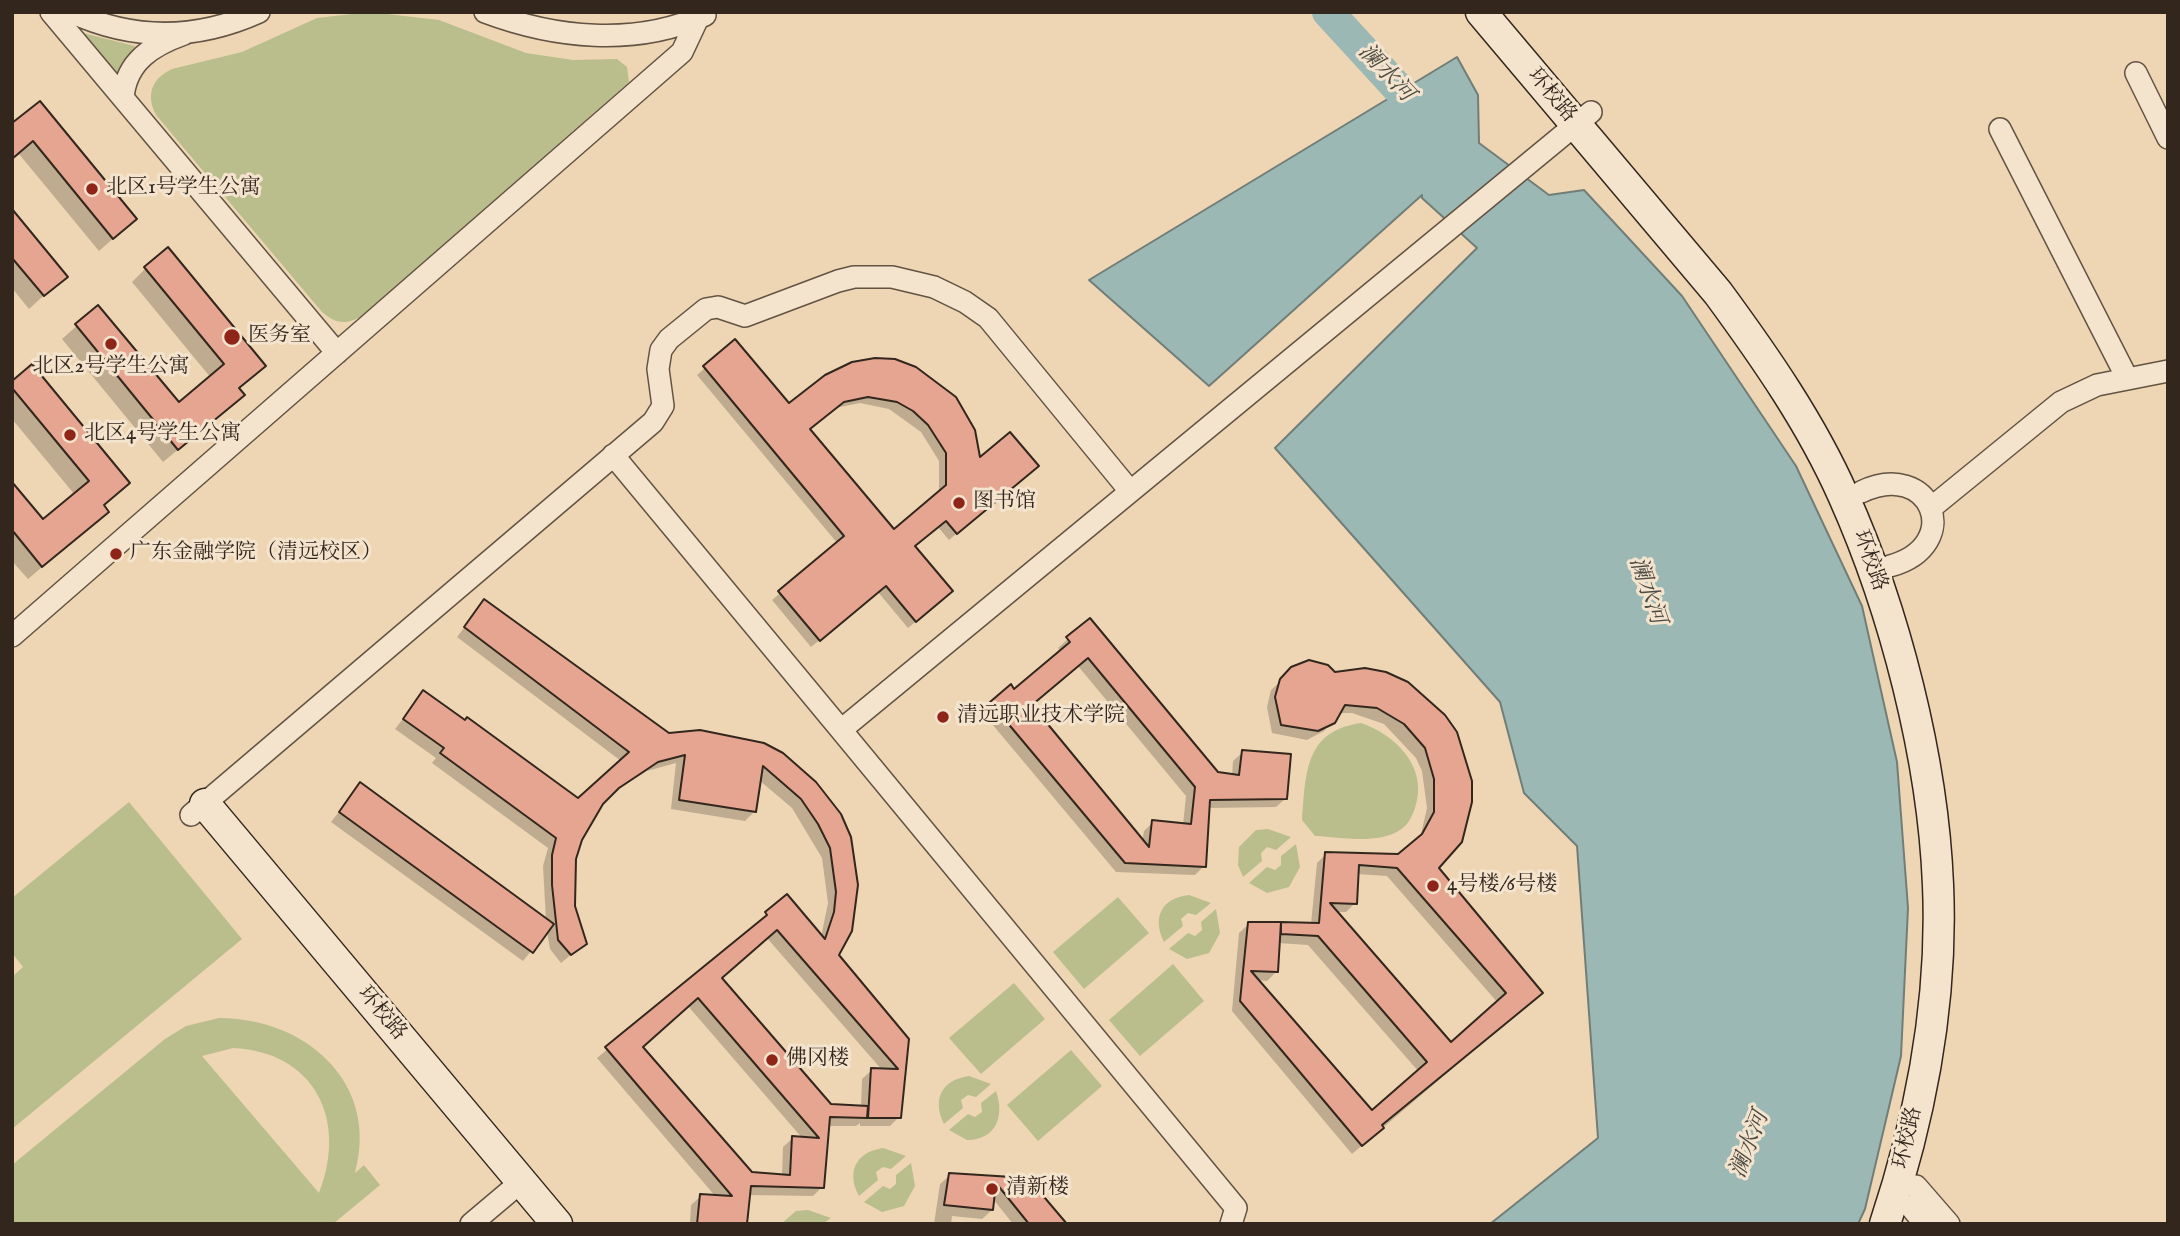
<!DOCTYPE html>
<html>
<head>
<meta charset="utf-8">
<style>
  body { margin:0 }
  #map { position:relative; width:2180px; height:1236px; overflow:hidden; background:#eed6b4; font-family:"IM FELL English",serif }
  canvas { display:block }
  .frame { position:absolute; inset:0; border:14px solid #33271d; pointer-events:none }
</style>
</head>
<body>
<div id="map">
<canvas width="2180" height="1236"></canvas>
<div class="frame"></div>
</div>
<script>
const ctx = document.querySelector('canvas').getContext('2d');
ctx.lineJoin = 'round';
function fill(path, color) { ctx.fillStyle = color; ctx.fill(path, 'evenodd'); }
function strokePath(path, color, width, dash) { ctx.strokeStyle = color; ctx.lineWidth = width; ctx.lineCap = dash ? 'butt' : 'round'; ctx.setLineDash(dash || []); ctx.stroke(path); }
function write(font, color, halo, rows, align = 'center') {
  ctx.font = font + ' "IM FELL English","Noto Serif SC",serif'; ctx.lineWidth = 6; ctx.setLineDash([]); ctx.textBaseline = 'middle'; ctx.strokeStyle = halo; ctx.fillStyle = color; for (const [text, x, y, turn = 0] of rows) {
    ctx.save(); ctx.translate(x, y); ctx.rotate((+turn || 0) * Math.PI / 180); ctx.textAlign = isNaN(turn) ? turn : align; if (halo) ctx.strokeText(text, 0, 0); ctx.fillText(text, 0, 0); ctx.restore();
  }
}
const green = new Path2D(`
  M370,12L439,20L526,53L573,60L617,59L627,67L629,82L365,314C348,325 337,325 322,312L156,115C146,95 151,79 172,69L242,52L317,18Z
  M83,33L135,46L119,76Z
  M1361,723C1396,735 1429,768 1415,808C1412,817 1408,825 1400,830C1376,845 1341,837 1315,836L1302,820C1306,774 1304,731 1361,723Z
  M129,802L242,939L12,1129V977L23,967L12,953V898Z
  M1268,829L1291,837L1276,850L1267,847L1261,853L1262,861L1243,877L1238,865L1239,847L1256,830Z
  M1296,844L1300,867L1289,887L1267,893L1249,883L1267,867L1275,870L1281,865V856Z
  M1189,895L1211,903L1196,915L1188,913L1181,919L1183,926L1164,942C1152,918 1161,898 1189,895Z
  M1118,897L1149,933L1084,989L1053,952Z
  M1216,909L1220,933L1209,953L1187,959L1169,949L1188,933L1195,936L1202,930L1201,922Z
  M1173,964L1204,1001L1140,1056L1109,1020Z
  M1014,983L1045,1019L981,1074L949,1038Z
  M219,1018C305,1018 380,1082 355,1173L364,1165L380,1185L333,1224H12V1165L165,1039L186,1026ZM233,1048C315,1052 348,1120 319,1193L202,1056Z
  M1071,1050L1102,1086L1038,1141L1007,1105Z
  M969,1076L991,1084L976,1097L968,1095L961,1100L963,1108L944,1124C932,1100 941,1080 969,1076Z
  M996,1091C1005,1116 996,1140 967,1140L949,1130L968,1114L975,1117L982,1112L981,1103Z
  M883,1148L906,1156L891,1169L883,1167L876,1172L878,1180L859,1196C846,1172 856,1152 883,1148Z
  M911,1163L915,1186L904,1206L882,1212L864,1202L883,1186L890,1189L896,1184V1175Z
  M808,1210L831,1218L823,1224H781L796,1211Z`);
const water = new Path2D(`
  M1457,57L1478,95L1479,143L1549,195L1584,190L1682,296L1796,466L1862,606L1897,762L1908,908L1901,1056L1865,1209L1858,1224H1490L1598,1138L1577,846L1524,793L1500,702L1275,448L1477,248L1422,198V195L1209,386L1089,280Z`);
const shadow = new Path2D(`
  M12,124L135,219L99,251L19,154L12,159Z
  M12,212L65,276L29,309L12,288Z
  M146,268L263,366L238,389L243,395L229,408L163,462L62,339L98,307L178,404L211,378L132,282Z
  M735,342L788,406L853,364L979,460L1029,473L949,540L938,527L914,547L944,598L908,628L878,592L811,647L772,600L838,544L697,375ZM860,403L889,409L921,432L939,461V493L893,532L808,430L835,408Z
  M32,367L107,512L28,579L12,561V485L42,522L75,495L12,419V383Z
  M484,602L668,735L763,745L849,838L836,956L907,1040L899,1117L890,1126H860V1123L856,1126H827L822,1187L813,1196L748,1195L745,1224H690L691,1205L701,1196L716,1197L597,1058L758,924L787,896L821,937L828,903L822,858L792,808L759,780L754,812L745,821L671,809L676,763L647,771L611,794L591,818L575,859L573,906L585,943L561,963L550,949L547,931L523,961L331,822L360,785L546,921L543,866L548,848L432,763L436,758L395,729L424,692L578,800L621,761L457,637ZM767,938L882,1070H872L862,1079L861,1108L830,1106L720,979ZM688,1006L803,1139L793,1138L783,1147L782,1176L751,1174L641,1047Z
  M1068,639L1217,774L1232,776L1233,761L1243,752L1286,798L1276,807L1208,808L1204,866L1195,875L1116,872L982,712L991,703L1014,692L1061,652L1058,648ZM1078,666L1186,796L1183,825L1153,822L1144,831L1142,842L1030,705Z
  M1351,670L1470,781L1466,826L1461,841L1436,868L1541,993L1352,1154L1232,1011L1239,933L1249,924L1279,927L1282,924H1311L1317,863L1326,854L1399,856L1421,834L1427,808L1422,771L1416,758L1384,724L1352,713H1338L1324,731L1307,740L1272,733L1267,707L1271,690L1281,681ZM1357,874L1387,876L1498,1003L1451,1044L1336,912H1346L1355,903ZM1278,943L1308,945L1419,1072L1372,1113L1257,980L1267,981L1276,972Z
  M950,1175L1027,1180L1065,1224H1013L993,1199L992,1210L982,1219L952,1216L951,1224H934L940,1184Z`);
const river = new Path2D(`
  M1328,12L1429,122`);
const building = new Path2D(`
  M40,101L137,219L113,239L33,141L12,159V123Z
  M12,209L68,277L44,296L12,258Z
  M168,247L266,366L239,388L245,395L178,450L75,324L98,305L179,402L224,364L144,267Z
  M735,339L789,403L825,375L852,362L875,358L895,359L916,367L956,397L975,430L980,457L1010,432L1039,466L957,534L946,521L915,546L953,591L916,622L886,586L820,641L778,591L844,536L703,366ZM868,397L897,402L913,411L928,425L946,453V485L894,529L810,429L844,402Z
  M32,364L130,483L104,505L109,512L42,567L12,530V482L43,519L89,481L12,388V381Z
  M484,599L669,733L700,730L764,743L783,753L816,782L841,814L851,837L858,885L852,931L839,955L909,1039L901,1118H868L871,1068L898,1069L777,930L722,978L831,1104L868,1106L867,1118L830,1117L824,1188L751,1186L747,1224H697L700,1194L732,1196L605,1047L767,915L765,912L787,894L825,939L834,912L836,892L830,848L818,824L801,799L763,766L756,812L679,800L685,755L658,762L619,788L603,804L582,840L576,859L575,906L587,944L571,955L558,940L552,885V855L556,838L440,753L444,748L403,719L423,690L465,720L467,717L578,798L629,752L464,627ZM698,998L819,1138L792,1136L790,1175L752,1172L643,1047Z
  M1090,618L1218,772L1239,775L1242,750L1291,754L1287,799L1210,800L1206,867L1125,863L990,702L1011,684L1014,689L1070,642L1066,637ZM1088,658L1195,787L1191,824L1152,820L1149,847L1032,705Z
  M1309,660L1328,665L1335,672L1365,668L1386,672L1408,682L1445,715L1457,732L1472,781V802L1462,842L1439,868L1543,993L1382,1125L1384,1128L1362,1146L1240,1001L1248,922H1281L1278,972L1251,971L1372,1110L1427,1062L1318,936L1281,934V922L1319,923L1325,852L1398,854L1422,834L1434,812V779L1425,748L1404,724L1377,708L1345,705L1335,723L1318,731L1281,725L1275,697L1280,679L1291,667ZM1359,865L1397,868L1506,993L1451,1042L1330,903L1357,904Z
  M360,782L554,924L533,953L339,812Z
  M949,1173L1028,1178L1067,1224H1029L996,1183L993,1210L944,1205Z`);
const street = new Path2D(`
  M51,12L123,98C126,61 153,45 184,34
  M71,12C134,41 197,40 259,12
  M485,12C554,38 635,47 705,15
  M2136,73L2168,138
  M123,98L337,353
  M2000,129L2127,378
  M613,455L841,730L1591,112
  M1861,492C1931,458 1966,545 1890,566
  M1931,508L2061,402L2097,385L2168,371
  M12,636L682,52L698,18
  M841,730L1236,1208L1231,1224
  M191,815L653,422L663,406L658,369L661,350L669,339L706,309L718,307L745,316L838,281L854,277H892L934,287L965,302L988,318L1130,491
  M1916,1186L1949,1224
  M1910,1206L1925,1224
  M471,1224L522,1181`);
const secondary = new Path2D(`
  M1481,12L1718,293C1765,357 1811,423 1843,495C1895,611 1933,759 1938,885C1943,999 1921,1116 1885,1224
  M205,804L557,1224`);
const markers = [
  [92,189,7,"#8f2418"],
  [232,337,9,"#8f2418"],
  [111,344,7,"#8f2418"],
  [70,435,7,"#8f2418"],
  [959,503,7,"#8f2418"],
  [116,554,7,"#8f2418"],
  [943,717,7,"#8f2418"],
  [1433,886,7,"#8f2418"],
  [772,1060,7,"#8f2418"],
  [992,1189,7,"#8f2418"]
];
const streetNames = [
  ["环校路",1551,96,50],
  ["环校路",1869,561,70],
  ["环校路",381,1014,50],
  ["环校路",1909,1138,-77]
];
const poiNames = [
  ["北区1号学生公寓",106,189],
  ["医务室",248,337],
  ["北区2号学生公寓",111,368,"center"],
  ["北区4号学生公寓",84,435],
  ["图书馆",973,503],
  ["广东金融学院（清远校区）",130,554],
  ["清远职业技术学院",957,717],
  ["4号楼/6号楼",1447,886],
  ["佛冈楼",786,1060],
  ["清新楼",1006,1189]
];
const waterNames = [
  ["澜水河",1385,74,47],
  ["澜水河",1646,591,71],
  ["澜水河",1751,1145,-69]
];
fill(green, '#b9be8c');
fill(water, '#9bb8b4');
strokePath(water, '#717e78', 2);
fill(shadow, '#0003');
strokePath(river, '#9bb8b4', 32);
fill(building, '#e5a591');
strokePath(building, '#33271d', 2);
strokePath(street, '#625343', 24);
strokePath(secondary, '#33271d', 33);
strokePath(street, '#f4e4ce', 21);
strokePath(secondary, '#f4e4ce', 30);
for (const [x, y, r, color] of markers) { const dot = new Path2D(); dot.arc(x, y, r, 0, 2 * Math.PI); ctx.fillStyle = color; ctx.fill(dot); strokePath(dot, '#f4e4ce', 2.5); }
write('21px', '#33271d', '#f4e4ce', streetNames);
write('21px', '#33271d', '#f4e4ce', poiNames, 'left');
write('italic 23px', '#4d4b43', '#f4e4ce', waterNames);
</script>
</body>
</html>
